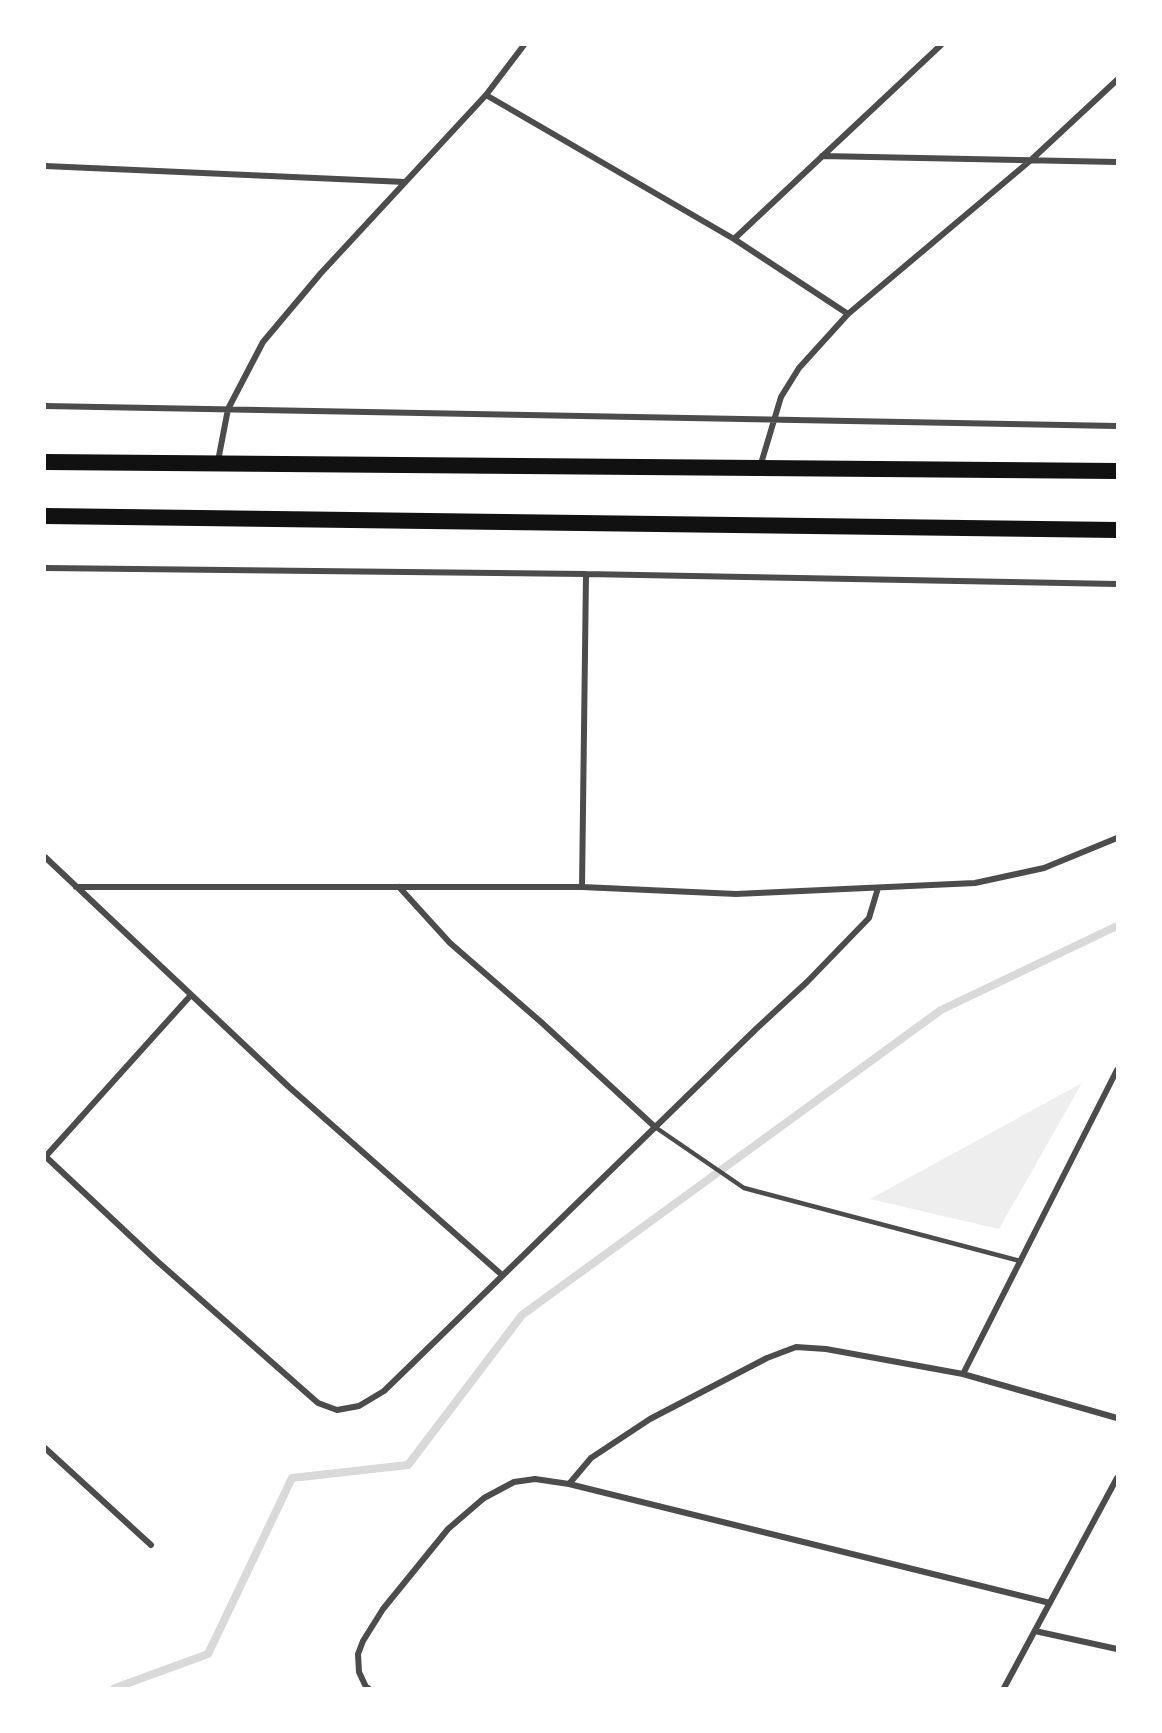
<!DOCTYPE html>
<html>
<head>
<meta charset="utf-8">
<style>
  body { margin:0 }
  #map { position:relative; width:1162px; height:1733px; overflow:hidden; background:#fff; font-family:"Noto Sans",sans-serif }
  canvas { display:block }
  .frame { position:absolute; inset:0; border:46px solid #fff; pointer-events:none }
</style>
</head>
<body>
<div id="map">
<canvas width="1162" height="1733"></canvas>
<div class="frame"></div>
</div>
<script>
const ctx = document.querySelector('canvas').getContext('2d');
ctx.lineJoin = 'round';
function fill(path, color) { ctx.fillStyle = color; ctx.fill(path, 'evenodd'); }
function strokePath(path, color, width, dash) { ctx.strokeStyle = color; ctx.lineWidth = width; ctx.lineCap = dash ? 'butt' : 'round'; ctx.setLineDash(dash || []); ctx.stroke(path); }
const green = new Path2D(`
  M1082,1083L999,1229L870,1199Z`);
const stream = new Path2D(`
  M115,1688L208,1654L292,1478L408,1465L522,1315L941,1010L1117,926`);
const service = new Path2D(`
  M655,1127L744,1188L1020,1261`);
const minor = new Path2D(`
  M486,95L734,239L848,314
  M822,156L1117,162
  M45,166L405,182
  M734,239L941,45
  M45,406L1117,426
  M218,461L228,409L263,342L321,273L486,95L524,45
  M760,467L781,397L799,368L848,314L1031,160L1117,80
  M45,568L586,574L1117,584
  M45,857L289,1087L502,1275
  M76,887H582L736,894L975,883L1044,868L1117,838
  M399,887L450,943L541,1022L655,1127
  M582,887L586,574
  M45,1156L157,1261L318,1403L337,1410L359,1406L384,1391L756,1029L807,982L869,918L878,888
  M46,1156L191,995
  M963,1374L1117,1070
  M45,1448L151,1545
  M569,1484L591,1458L650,1419L767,1358L796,1347L826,1349L963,1374L1117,1418
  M1035,1631L1117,1649
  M368,1688L366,1687L359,1672L358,1654L363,1641L383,1609L448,1529L484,1498L514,1482L535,1479L569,1484L1050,1603
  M1004,1688L1117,1478`);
const trunk = new Path2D(`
  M45,462L1117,471
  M45,516L1117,530`);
fill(green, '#eee');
strokePath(stream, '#d9d9d9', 8);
strokePath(service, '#4c4c4c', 4.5);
strokePath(minor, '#4c4c4c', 6);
strokePath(trunk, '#111', 16);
</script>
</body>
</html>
